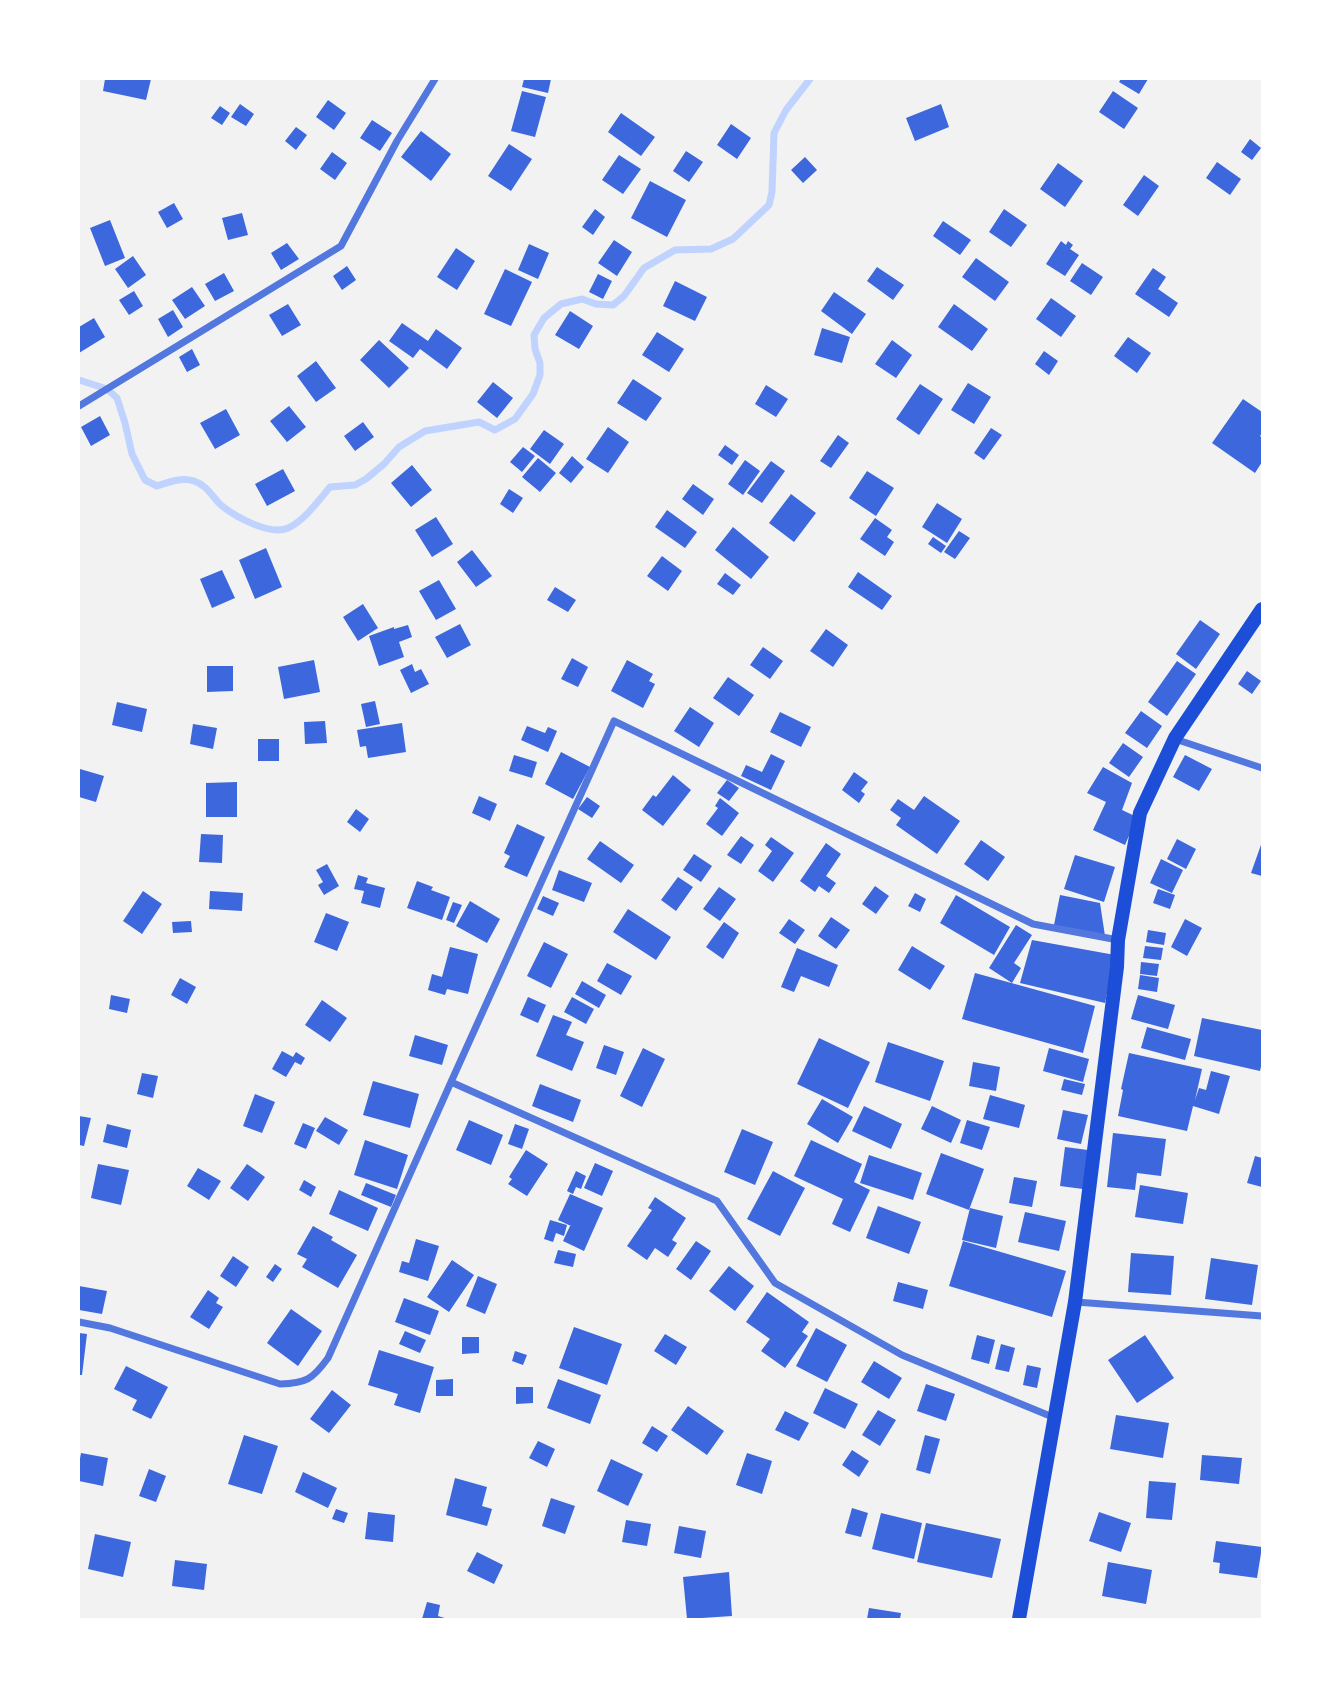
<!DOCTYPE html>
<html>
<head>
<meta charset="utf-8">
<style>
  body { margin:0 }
  #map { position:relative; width:1341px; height:1698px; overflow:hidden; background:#f2f2f2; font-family:Ubuntu,sans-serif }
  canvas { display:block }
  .frame { position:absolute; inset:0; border:80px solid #fff; pointer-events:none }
</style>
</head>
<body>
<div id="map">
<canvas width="1341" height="1698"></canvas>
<div class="frame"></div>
</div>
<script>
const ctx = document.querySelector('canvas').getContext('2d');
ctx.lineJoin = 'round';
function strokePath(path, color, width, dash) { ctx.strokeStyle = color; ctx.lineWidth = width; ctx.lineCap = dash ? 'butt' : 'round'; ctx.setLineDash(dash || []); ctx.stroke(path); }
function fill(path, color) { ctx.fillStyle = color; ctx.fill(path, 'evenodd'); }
const stream = new Path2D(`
  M79,380L107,389L117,398L125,423L132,454L145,480L157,486C169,482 182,477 194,481C207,485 213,498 222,506C236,517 270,536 288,528C304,521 319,500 330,487L355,485L366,479L384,464L399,447L425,431L479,422L495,430L515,419L533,394L540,375V363L535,349L534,335L544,318L561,304L582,299L596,304L613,305L624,296L644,268L675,250L711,249L733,239L769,205L772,192L774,133L786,110L810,79`);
const building = new Path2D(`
  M105,79H151L146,100L103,91Z
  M524,79H551L548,93L522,87Z
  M1121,79H1148L1139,94L1119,82Z
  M522,91L546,97L535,137L511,131Z
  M1113,91L1138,108L1124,129L1099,112Z
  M328,100L346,113L334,130L316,117Z
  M240,104L254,114L246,126L231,117Z
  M941,104L949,127L915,141L906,118Z
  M220,106L230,113L222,125L211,118Z
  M621,113L655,137L641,156L608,132Z
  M372,120L392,133L380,151L360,138Z
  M731,124L751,138L737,159L717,145Z
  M296,127L307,135L296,150L285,141Z
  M421,131L451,154L431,181L401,157Z
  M1250,139L1261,148L1252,160L1241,152Z
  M509,144L532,159L511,191L488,176Z
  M686,151L703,162L689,182L673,171Z
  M332,152L347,163L335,180L320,169Z
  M619,155L641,169L623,194L602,180Z
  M805,157L817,170L803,183L791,170Z
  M1217,162L1241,179L1230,195L1206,178Z
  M1058,163L1083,181L1065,207L1040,189Z
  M1144,175L1159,186L1138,216L1123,205Z
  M650,181L686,200L667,237L631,218Z
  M174,203L183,219L167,228L158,212Z
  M595,209L605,217L593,235L582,227Z
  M1004,209L1027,225L1011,247L989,232Z
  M242,213L248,235L228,240L222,218Z
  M110,220L125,258L105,266L90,228Z
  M943,221L971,240L960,255L933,236Z
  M614,240L632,252L617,276L598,263Z
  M1061,241L1066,245L1068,241L1073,245L1070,249L1079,255L1065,276L1046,264Z
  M287,243L299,259L281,270L271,253Z
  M529,244L549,253L538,279L518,270Z
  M456,248L475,261L457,290L437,277Z
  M133,256L146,275L128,288L115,269Z
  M976,258L1009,282L995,301L962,277Z
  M1082,263L1103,277L1091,295L1070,281Z
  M347,266L356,280L342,290L333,276Z
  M877,267L904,285L893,300L867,281Z
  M1153,268L1166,277L1158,289L1178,303L1169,317L1135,294Z
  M505,269L532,282L511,326L484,314Z
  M224,273L234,291L215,301L205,284Z
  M598,274L612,281L603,299L589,292Z
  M675,281L707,297L695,321L663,306Z
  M192,287L205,306L185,319L172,300Z
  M134,291L143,306L129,315L119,300Z
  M834,292L866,314L852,334L821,311Z
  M1051,298L1076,316L1061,337L1036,319Z
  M288,304L301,325L282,336L269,315Z
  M954,304L988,329L972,351L938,327Z
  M173,310L183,327L168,337L158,319Z
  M570,311L593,326L579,349L555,335Z
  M94,318L105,337L79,353V327Z
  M402,323L428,341L436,329L462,348L447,369L420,349L413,358L389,341Z
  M822,328L850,337L842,363L814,355Z
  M657,332L684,349L669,372L642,355Z
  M1128,337L1151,353L1137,373L1114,356Z
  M379,340L409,368L389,388L360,360Z
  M892,340L912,355L896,378L875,364Z
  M192,349L200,365L187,372L179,357Z
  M1044,351L1058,361L1049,375L1035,364Z
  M316,361L336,388L316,402L297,376Z
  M633,379L662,398L646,421L617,403Z
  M493,382L513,398L497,418L477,402Z
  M968,383L991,397L974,424L951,410Z
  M920,384L943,399L919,435L896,419Z
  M766,385L788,399L776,417L755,404Z
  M1243,399L1262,412V433L1260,436L1262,438V462L1255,473L1212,443Z
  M289,406L306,427L287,442L270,421Z
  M226,409L240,435L215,449L200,423Z
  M100,416L110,435L91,446L81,427Z
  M363,422L374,437L355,451L344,436Z
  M608,427L629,442L608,473L586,459Z
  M991,428L1002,435L984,460L974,453Z
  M544,430L564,444L550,464L530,449Z
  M838,435L849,443L831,468L820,461Z
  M725,445L739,455L732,465L718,455Z
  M523,447L535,456L522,472L510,462Z
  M572,456L584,467L571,483L559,473Z
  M538,458L556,473L540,492L522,477Z
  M745,460L760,471L743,495L728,484Z
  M771,461L785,471L762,503L747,493Z
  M412,465L432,490L411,507L391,483Z
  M283,469L295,491L267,506L255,484Z
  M867,471L894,488L876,516L849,498Z
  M693,484L714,499L703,515L682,499Z
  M509,489L523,498L513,513L500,504Z
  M791,494L816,513L794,542L769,523Z
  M937,503L962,519L947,543L922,527Z
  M667,510L697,532L685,548L655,527Z
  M436,517L453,544L432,557L415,530Z
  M875,518L892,530L887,537L894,542L885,556L860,539Z
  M733,527L769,557L751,579L715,550Z
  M959,531L970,538L955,559L944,552Z
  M933,537L946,546L941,553L928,544Z
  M266,548L282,587L255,599L239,560Z
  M472,550L492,576L476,587L457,562Z
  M662,556L682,571L668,591L647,576Z
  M222,570L235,598L212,608L200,579Z
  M858,572L892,596L882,610L848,587Z
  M725,573L741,585L733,595L717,584Z
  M439,580L456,609L436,620L419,591Z
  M555,587L576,600L568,612L547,600Z
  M363,604L378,628L358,641L343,617Z
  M1200,620L1220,634L1196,669L1176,654Z
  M460,624L471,645L447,658L435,637Z
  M408,625L412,637L399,642L404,657L379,666L369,636L394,627V629Z
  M826,629L848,645L833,667L810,651Z
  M763,647L783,661L770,679L750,665Z
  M572,658L588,667L578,687L561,679Z
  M314,660L320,692L284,699L278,667Z
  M627,660L653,674L649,681L655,684L643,708L611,691Z
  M1177,661L1196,674L1167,716L1148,702Z
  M412,664L415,672L421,669L429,684L411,693L400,670Z
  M207,666H233V691L207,692Z
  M1247,671L1261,681L1252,694L1238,684Z
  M728,677L754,695L739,716L713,698Z
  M375,701L380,724L366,727L361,704Z
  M117,702L147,709L142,732L112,725Z
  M690,707L714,723L699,747L674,731Z
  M1141,711L1162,726L1147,748L1125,733Z
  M780,712L811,727L801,747L770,732Z
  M325,721L327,743L305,744L304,722Z
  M402,723L406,752L368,758L366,746L360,747L357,730Z
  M193,724L217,728L213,749L190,744Z
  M527,726L545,733L548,727L557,731L548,752L521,740Z
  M258,739H279V761H258Z
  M1123,743L1143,757L1129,777L1109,763Z
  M561,752L590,767L573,799L545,784Z
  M771,754L785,761L771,790L741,776L746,765L762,772Z
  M514,755L537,762L532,778L509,771Z
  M1185,755L1212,769L1199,791L1173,777Z
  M1103,767L1132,783L1122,810L1137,817L1125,845L1093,830L1106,802L1087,793Z
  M80,769L104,776L96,802L79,797Z
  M854,772L868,782L861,791L865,794L859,803L842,790Z
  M673,775L691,790L663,826L642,810L653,795L656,797Z
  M727,780L739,788L729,801L717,793Z
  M237,782V817H206V783Z
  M479,796L497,804L490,821L472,813Z
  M924,796L960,821L937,854L896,825L901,818L890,810L898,799L914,810Z
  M587,797L600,806L592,818L578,809Z
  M720,798L739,813L722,836L706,824L718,808L715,806Z
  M356,809L369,819L360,832L347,822Z
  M517,824L545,837L527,877L504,867L510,856L504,853Z
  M201,834L223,835L222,863L199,862Z
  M741,836L754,845L741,864L727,855Z
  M771,837L794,853L773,882L758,871L772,851L765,845Z
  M1177,839L1196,849L1186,869L1167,859Z
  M981,840L1005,857L988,881L964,864Z
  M600,841L634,865L621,883L587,859Z
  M1262,842V876L1251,873Z
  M826,843L841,854L826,876L836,883L829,893L819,886L815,892L800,881Z
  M694,854L712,866L701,882L683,870Z
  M1075,855L1115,867L1104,902L1064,889Z
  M1161,859L1183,870L1172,893L1150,883Z
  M327,864L339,886L324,895L318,885L323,882L316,870Z
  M559,870L592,883L584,902L552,890Z
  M358,875L368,878L366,883L385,888L380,908L361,903L364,891L354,889Z
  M678,877L693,887L676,911L661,900Z
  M417,881L433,887L431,890L450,897L442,920L407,908Z
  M875,886L889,896L876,914L862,904Z
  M719,887L736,899L720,921L703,909Z
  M1158,889L1175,895L1170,909L1153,903Z
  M143,891L162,904L142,934L123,921Z
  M210,891L243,893L242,911L209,909Z
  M915,893L926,899L920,912L908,906Z
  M956,895L1010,927L994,955L940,923Z
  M1060,895L1100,903L1105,936L1054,925Z
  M543,896L559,903L553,916L537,909Z
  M470,901L500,919L487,943L456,926Z
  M453,902L462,905L454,923L446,920Z
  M628,909L671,937L656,960L613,932Z
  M326,913L349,922L337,951L314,942Z
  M831,917L850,930L836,949L818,936Z
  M789,919L805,930L795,944L779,933Z
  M1185,919L1202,928L1187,956L1171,947Z
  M191,921L192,932L173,933L172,922Z
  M724,922L739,933L723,959L706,947Z
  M1016,925L1032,935L1014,963L1021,968L1012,983L989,968Z
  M1148,930L1166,933L1164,945L1146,942Z
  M1032,940L1115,955L1105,1003L1020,983Z
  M544,942L568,954L551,988L527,976Z
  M912,946L945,966L930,990L898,970Z
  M1145,946L1163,948L1161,960L1143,958Z
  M450,947L478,954L468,994L447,989L445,995L428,990L432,974L442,977Z
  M797,948L838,965L829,987L801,976L794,992L781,987Z
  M1141,962L1159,964L1157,976L1140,974Z
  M607,963L632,976L621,995L597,981Z
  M975,973L1095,1006L1083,1053L962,1019Z
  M1140,975L1159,978L1157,992L1138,989Z
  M180,978L196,987L187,1004L171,995Z
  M582,981L606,995L599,1008L575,994Z
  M111,995L130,999L127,1013L109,1009Z
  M1138,995L1175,1005L1168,1029L1131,1019Z
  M528,997L546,1005L538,1023L520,1015Z
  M572,997L594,1009L586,1024L564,1012Z
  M322,1000L347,1018L330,1042L305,1025Z
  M553,1015L572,1022L566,1035L584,1042L572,1071L536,1056Z
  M1202,1018L1262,1030V1062L1260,1071L1194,1056Z
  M1147,1027L1191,1039L1185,1060L1141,1048Z
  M415,1035L448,1045L442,1065L409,1056Z
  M819,1038L870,1062L848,1108L797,1084Z
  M888,1042L944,1061L930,1101L875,1082Z
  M604,1045L624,1052L616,1075L596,1068Z
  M643,1048L665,1059L642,1107L620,1096Z
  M1049,1048L1089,1059L1083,1082L1043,1071Z
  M282,1051L293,1057L296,1052L305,1058L301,1065L295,1062L286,1077L272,1069Z
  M1129,1053L1202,1069L1195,1100L1199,1088L1206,1090L1211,1071L1230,1076L1219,1114L1193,1106L1187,1131L1118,1116L1123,1090L1121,1089Z
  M973,1062L1000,1067L996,1091L969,1086Z
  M142,1073L158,1076L153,1098L137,1094Z
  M1064,1079L1085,1084L1082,1095L1061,1090Z
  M373,1081L419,1094L410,1128L363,1115Z
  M540,1084L581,1100L573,1122L532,1106Z
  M255,1094L275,1102L262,1133L243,1126Z
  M990,1095L1025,1105L1019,1128L983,1119Z
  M822,1099L853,1117L838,1143L807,1124Z
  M864,1106L902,1124L891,1149L852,1131Z
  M932,1106L961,1120L951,1143L921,1129Z
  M1063,1110L1088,1115L1081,1144L1057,1139Z
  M79,1116L91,1118L84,1146L79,1145Z
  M325,1117L348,1130L339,1145L316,1131Z
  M469,1120L503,1135L491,1165L456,1150Z
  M967,1120L990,1127L982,1150L960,1143Z
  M303,1123L315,1128L306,1149L294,1144Z
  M107,1124L131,1130L127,1148L103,1142Z
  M515,1124L529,1129L522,1149L508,1144Z
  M742,1129L773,1142L755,1185L724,1172Z
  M1113,1133L1166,1139L1161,1176L1137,1173L1135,1190L1107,1187Z
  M365,1140L408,1155L397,1189L354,1175Z
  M811,1140L862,1164L854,1182L870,1190L850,1232L832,1224L843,1199L794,1176Z
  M1065,1147L1088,1150L1083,1189L1060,1186Z
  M526,1150L548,1164L527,1196L508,1184L512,1179L509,1177Z
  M941,1153L984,1169L969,1210L926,1194Z
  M869,1155L922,1173L913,1200L860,1183Z
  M1255,1156L1262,1158V1187L1247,1183Z
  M595,1163L613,1171L602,1196L584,1188Z
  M98,1164L129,1170L121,1205L91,1198Z
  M247,1164L265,1177L248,1201L230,1188Z
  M198,1168L221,1181L209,1200L187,1186Z
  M576,1171L586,1176L581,1189L576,1187L573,1194L567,1191Z
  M773,1171L805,1188L780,1236L747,1219Z
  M1014,1177L1037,1181L1032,1207L1009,1203Z
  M304,1180L316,1187L311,1197L299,1190Z
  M366,1183L396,1195L391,1207L361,1195Z
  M1140,1185L1188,1193L1183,1224L1135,1217Z
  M339,1190L378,1208L368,1231L329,1214Z
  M570,1194L603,1208L584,1251L563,1241L570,1226H571L558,1220Z
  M655,1197L686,1218L672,1240L677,1243L668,1257L655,1248L647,1260L627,1246L652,1210L648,1208Z
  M878,1206L921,1222L909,1254L866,1238Z
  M970,1208L1003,1216L996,1248L962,1240Z
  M1025,1212L1066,1221L1059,1251L1018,1242Z
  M550,1220L567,1225L564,1236L556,1233L553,1242L544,1239Z
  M313,1226L333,1237L331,1240L357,1255L338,1288L302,1267L307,1259L297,1254Z
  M416,1239L439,1246L428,1281L399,1272L402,1261L409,1263Z
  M696,1241L711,1251L691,1280L676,1269Z
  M963,1241L1066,1271L1052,1317L949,1286Z
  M558,1250L576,1254L573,1267L554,1263Z
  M1131,1253L1174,1256L1171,1295L1128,1292Z
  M233,1256L249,1267L236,1287L220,1276Z
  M1211,1258L1258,1265L1252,1305L1205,1299Z
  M452,1260L474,1275L449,1312L427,1297Z
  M275,1264L282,1269L273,1282L266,1277Z
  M729,1266L754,1286L735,1311L709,1291Z
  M478,1276L497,1284L485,1314L466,1306Z
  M898,1282L928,1290L923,1309L893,1301Z
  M79,1286L107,1291L102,1314L79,1310Z
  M208,1290L219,1298L216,1303L223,1307L209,1329L190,1317Z
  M767,1292L809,1322L802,1332L808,1336L785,1368L761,1351L770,1339L746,1322Z
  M404,1298L439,1311L430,1335L395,1322Z
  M291,1309L322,1331L298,1366L267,1343Z
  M574,1327L622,1344L607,1385L559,1368Z
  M816,1328L847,1345L827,1382L796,1366Z
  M405,1331L426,1340L420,1353L399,1344Z
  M79,1333L87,1334L82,1375H79Z
  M665,1334L687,1347L676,1365L654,1351Z
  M977,1335L995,1340L989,1364L971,1359Z
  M1145,1335L1174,1378L1137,1403L1108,1360Z
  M462,1337H479V1353L462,1354Z
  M1001,1344L1015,1348L1009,1372L995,1369Z
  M379,1350L434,1367L420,1413L394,1405L398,1394L368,1385Z
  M515,1351L527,1355L523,1365L512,1361Z
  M874,1361L902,1378L889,1399L861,1382Z
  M1027,1365L1041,1368L1037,1388L1023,1385Z
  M126,1366L168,1387L151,1419L132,1410L137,1400L114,1389Z
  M453,1379V1396H436V1380Z
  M558,1379L601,1395L590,1424L547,1408Z
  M926,1384L955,1394L946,1421L917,1411Z
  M516,1387H533V1403L516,1404Z
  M825,1388L858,1404L845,1429L813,1413Z
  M332,1390L351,1405L329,1433L310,1419Z
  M688,1406L724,1431L707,1455L671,1430Z
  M878,1410L896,1420L880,1446L862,1435Z
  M785,1411L809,1423L799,1441L775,1430Z
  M1116,1415L1169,1423L1163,1458L1110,1449Z
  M652,1426L668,1436L657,1452L642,1443Z
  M244,1435L278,1446L262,1494L228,1484Z
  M925,1435L940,1439L930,1474L916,1470Z
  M538,1441L555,1449L547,1467L529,1458Z
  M852,1450L869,1461L859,1477L842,1465Z
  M81,1453L108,1458L103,1486L79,1481V1464Z
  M747,1453L772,1461L762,1494L736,1485Z
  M1202,1455L1242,1458L1239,1484L1200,1480Z
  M611,1459L643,1474L628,1506L597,1491Z
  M149,1469L166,1476L156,1502L139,1496Z
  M303,1472L337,1488L328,1508L295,1492Z
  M455,1478L487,1487L482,1506L492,1509L487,1526L446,1515Z
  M1149,1481L1176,1483L1172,1520L1146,1518Z
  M551,1498L575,1506L565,1534L542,1526Z
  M852,1508L868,1513L861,1537L845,1533Z
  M336,1509L348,1513L344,1523L332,1519Z
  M368,1512L395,1515L393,1542L365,1539Z
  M1099,1512L1131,1523L1121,1552L1089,1541Z
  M881,1513L922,1523L914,1559L872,1549Z
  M626,1520L651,1524L647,1546L622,1542Z
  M926,1523L1001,1539L992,1578L917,1562Z
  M679,1526L706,1531L701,1558L674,1553Z
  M95,1534L131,1542L123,1577L88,1569Z
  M1216,1541L1262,1547L1257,1578L1219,1573L1220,1563L1213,1562Z
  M477,1552L503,1565L494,1584L467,1571Z
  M175,1560L207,1564L204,1590L172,1586Z
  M1108,1562L1152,1570L1146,1604L1102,1596Z
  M729,1572L732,1616L687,1619L683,1577Z
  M427,1602L440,1605L438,1616L448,1619H422Z
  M869,1608L901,1613L900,1619H867Z`);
const minor = new Path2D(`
  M79,406L341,246L397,141L435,79
  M1175,739L1262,768
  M451,1082L614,721L1033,924L1118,940
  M1076,1302L1262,1316
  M79,1322L110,1328L280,1384C306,1383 312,1380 328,1358L451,1082L717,1201L775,1283L902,1355L1055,1418`);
const secondary = new Path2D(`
  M1019,1619L1075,1302L1117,967L1118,940L1140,813L1175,738L1262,609`);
strokePath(stream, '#bfd3fe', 7);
fill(building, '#3d67dc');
strokePath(minor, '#5277de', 7);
strokePath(secondary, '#1d4ed8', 14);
</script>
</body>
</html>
